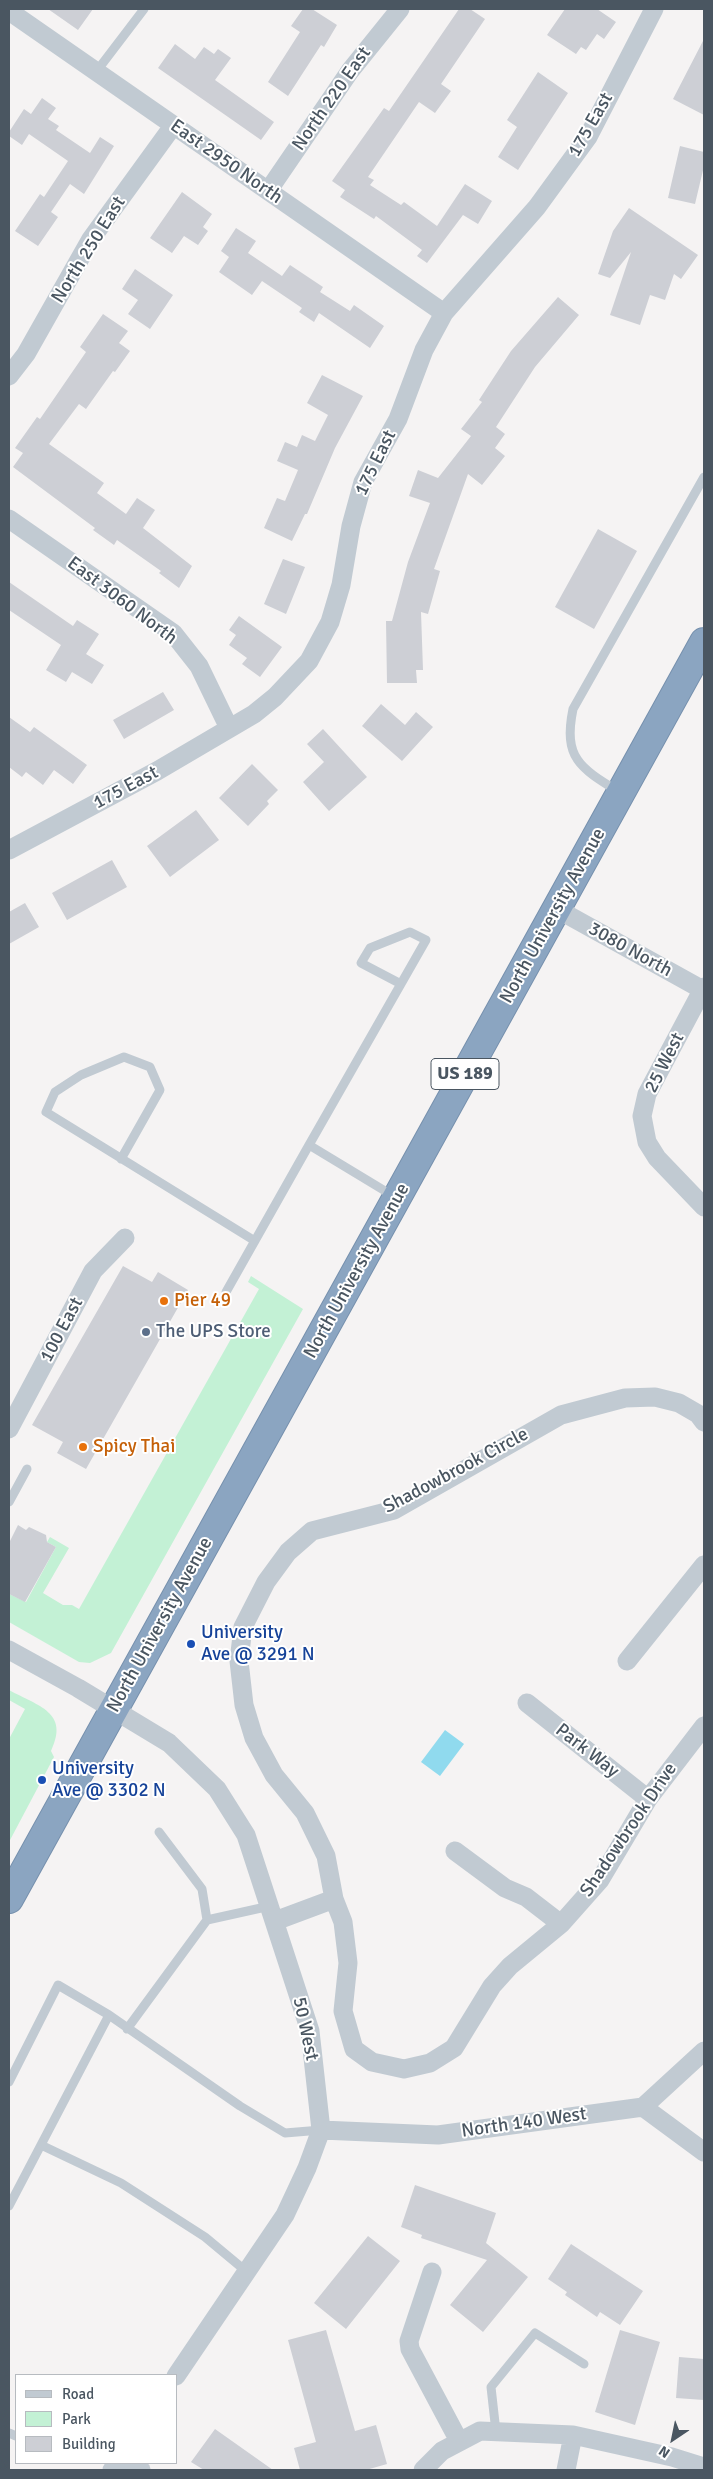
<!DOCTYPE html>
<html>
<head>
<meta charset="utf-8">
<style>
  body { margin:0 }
  #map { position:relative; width:713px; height:2479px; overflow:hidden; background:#f5f3f3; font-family:Signika,sans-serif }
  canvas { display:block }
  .frame { position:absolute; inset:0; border:10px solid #4a5661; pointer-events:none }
  .legend { position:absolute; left:15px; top:2374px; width:162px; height:90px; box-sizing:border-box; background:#fff; border:1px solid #b7bbc0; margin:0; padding:6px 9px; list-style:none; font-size:15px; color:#4a5661 }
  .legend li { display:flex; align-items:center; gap:10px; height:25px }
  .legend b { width:25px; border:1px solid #b7bbc0 }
  .north { position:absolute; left:648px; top:2414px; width:50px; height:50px; -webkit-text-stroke:4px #fff; paint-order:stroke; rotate:214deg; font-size:14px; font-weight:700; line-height:20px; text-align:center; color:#4a5661 }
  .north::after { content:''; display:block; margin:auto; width:18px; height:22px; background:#4a5661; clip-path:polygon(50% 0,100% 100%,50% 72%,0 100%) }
</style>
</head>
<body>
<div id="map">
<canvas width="713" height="2479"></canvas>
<div class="frame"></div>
<ul class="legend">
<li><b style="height:6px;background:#c1cad2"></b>Road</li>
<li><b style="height:14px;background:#c3f1d5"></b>Park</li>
<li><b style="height:14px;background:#cdcfd5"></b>Building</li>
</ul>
<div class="north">N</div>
</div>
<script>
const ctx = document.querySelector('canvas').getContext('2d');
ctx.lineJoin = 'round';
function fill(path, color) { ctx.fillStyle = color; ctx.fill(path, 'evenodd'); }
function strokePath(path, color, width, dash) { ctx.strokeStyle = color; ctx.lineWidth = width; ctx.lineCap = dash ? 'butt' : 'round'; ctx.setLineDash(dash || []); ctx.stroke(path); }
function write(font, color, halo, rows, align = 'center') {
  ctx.font = font + ' Signika,sans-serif'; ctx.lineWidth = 4; ctx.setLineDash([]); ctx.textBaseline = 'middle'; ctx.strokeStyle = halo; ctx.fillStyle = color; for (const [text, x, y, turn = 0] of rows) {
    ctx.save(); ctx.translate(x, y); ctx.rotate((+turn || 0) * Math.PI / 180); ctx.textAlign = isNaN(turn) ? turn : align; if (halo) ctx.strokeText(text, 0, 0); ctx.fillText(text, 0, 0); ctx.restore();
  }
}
const green = new Path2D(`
  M251,1276L303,1309L111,1653L90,1663L79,1662L9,1622V1594L26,1602L56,1547L47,1542L50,1537L69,1548L43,1593L63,1605H72L79,1609L259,1289L248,1282Z
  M9,1690C38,1706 70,1712 51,1751L54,1757L9,1842V1739L25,1709L9,1700Z`);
const water = new Path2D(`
  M445,1730L464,1744L440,1776L421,1762Z`);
const building = new Path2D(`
  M48,9H93L78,30Z
  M303,9H312L337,25L324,47L321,45L288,96L268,82L300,32L291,26Z
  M459,9H470L485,19L441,84L451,91L435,113L419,102L368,177L374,180L370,185L401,205L404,202L437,226L465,184L492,201L478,224L463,215L427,263L417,256L422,250L376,216L374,219L340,197L345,190L332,181L384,108L389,111Z
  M565,9H597L616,22L604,39L597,34L586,50L581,47L576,54L547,35Z
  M704,39V115L673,99Z
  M175,44L195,59L204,47L214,54L218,49L231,58L215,80L274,122L261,140L158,68Z
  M538,72L568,93L518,170L498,157L517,127L507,120Z
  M42,98L56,108L48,119L59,126L56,130L90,153L100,137L114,146L84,194L70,184L51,212L58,217L38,246L15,231L40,194L44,197L68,161L29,134L22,145L9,136V132L24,109L31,114Z
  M680,146L704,152V166L695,204L668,198Z
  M182,192L212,214L203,227L208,231L198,245L184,236L172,253L150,238Z
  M629,208L698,255L681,279L674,274L665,300L650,295L640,325L610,315L631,252L610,278L598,274L613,231Z
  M236,228L256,241L248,253L282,276L290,265L323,287L320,292L350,311L354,305L384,326L370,348L319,313L314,322L299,312L302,308L262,281L252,295L219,272L229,257L221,251Z
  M135,269L173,295L150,329L128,314L138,300L122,289Z
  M558,297L579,315L535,367L496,427L505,434L495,448L505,456L482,485L468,474L434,569L440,571L428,614L421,612L423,670H416L417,683H387L386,621H392L408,562L430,503L409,496L418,470L438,478L471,436L461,429L482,402L479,400L511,351Z
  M103,314L128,331L119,343L130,351L115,372L113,371L86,409L79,404L49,444L104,483L97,493L126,514L137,498L155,510L143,528L192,566L179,588L159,573L161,571L117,540L114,545L93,530L95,528L13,467L23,453L15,448L37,417L40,419L86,352L80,347Z
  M322,375L363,396L335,448L307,514H305L292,541L264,528L277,498L285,501L298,470L277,461L285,442L297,447L302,435L315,441L328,415L307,403Z
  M598,529L637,551L594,629L555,607Z
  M283,559L305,567L286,614L264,604Z
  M9,582L73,626L77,620L99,634L86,654L104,665L92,684L72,672L66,682L46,670L61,645L9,610Z
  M239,616L282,647L260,677L242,664L247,658L229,645L236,635L229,630Z
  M163,692L174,710L124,739L113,720Z
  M381,704L405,725L416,712L433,727L402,761L362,726Z
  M9,717L30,732L34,727L87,765L73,784L54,770L43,785L26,772L22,777L9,767Z
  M323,729L367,777L329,811L303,782L324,762L307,744Z
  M252,764L278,790L267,801L269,804L248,826L219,798Z
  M196,810L219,840L170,877L147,846Z
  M112,860L127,887L67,920L52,893Z
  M25,903L39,927L9,944V912Z
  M123,1266L152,1282L158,1272L188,1290L86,1469L57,1453L63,1442L32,1425Z
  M18,1525L26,1530L29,1527L46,1535L47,1542L56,1547L25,1602L9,1594V1543Z
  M415,2185L496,2213L486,2243L528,2277L483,2332L450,2305L487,2260L421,2238L422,2235L401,2227Z
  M368,2236L400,2261L346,2329L314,2303Z
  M571,2244L643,2291L620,2325L600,2312L597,2317L565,2295L567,2292L548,2279Z
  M326,2330L355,2431L376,2425L387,2464L366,2470H300L294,2448L316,2442L288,2340Z
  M620,2330L660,2342L635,2425L595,2412Z
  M679,2357L704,2359V2400L676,2398Z
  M215,2429L273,2470H204L191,2462Z`);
const lane = new Path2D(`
  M96,72L144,9
  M619,792C580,768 563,758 573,709L704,477
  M121,1159L160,1090L150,1067L124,1057L81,1075L55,1092L46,1112L255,1241
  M395,1197L309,1145L426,940L410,932L370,948L361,963L401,984
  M226,1292L309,1145
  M9,1502L27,1469
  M159,1832L202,1889L207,1920
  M109,2015L240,2106L285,2133L321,2130
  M127,2029L207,1920L270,1906
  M9,2082L58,1985L109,2015L9,2206
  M41,2145L121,2183L205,2237L247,2272
  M496,2432L491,2387L535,2333L584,2364
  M9,2433L16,2436`);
const street = new Path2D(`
  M9,11L444,313
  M268,191L350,71L400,9
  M9,376L26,354L91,239L173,126
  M9,519L173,633L199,666L229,728
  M9,850L157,771L254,714L275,697L309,661L330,622L341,585L351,526L363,482L398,419L424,350L444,313L537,207L588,137L654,9
  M557,909L703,990
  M704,987L647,1094L642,1116L647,1142L657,1158L704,1207
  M704,1422L698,1414L679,1403L655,1397L625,1398L561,1415L394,1510L312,1531L288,1552L266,1582L243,1627L239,1661L244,1705L254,1738L274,1775L305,1813L326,1856L334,1899L343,1922L348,1963L343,2011L354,2049L372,2062L404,2069L430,2063L454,2048L492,1986L510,1966L561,1924L600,1880L648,1799L704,1726
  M9,1429L93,1271L125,1238
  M9,1650L78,1688L169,1743L217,1789L246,1835L310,2031L321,2130L307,2168L285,2215L176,2376
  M627,1661L704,1565
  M527,1703L648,1799
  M455,1851L505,1888L526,1897L561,1924
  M275,1921L334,1899
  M643,2107L704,2152
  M321,2130L438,2135L643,2107L704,2051
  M432,2272L409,2341L410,2349L459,2441
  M130,2463L141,2470
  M112,2470L118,2463
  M423,2470L442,2451L480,2431L573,2435L672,2457L704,2467
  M566,2470L573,2435`);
const highway = new Path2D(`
  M9,1899L704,642`);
const markers = [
  [164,1301,5,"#e8710a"],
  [146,1332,5,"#5c6f8a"],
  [83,1447,5,"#e8710a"],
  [191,1644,5,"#1a4fb4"],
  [42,1780,5,"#1a4fb4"]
];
const shields = [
  [465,1074,68]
];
const shieldNames = [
  ["US 189",465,1074]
];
const streetNames = [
  ["North 220 East",332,99,-55],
  ["175 East",591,125,-60],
  ["East 2950 North",226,162,35],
  ["North 250 East",89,250,-58],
  ["175 East",376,463,-64],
  ["East 3060 North",122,601,37],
  ["175 East",126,788,-28],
  ["North University Avenue",553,916,-61],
  ["3080 North",630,950,29],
  ["25 West",665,1063,-63],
  ["North University Avenue",357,1271,-61],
  ["100 East",62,1330,-62],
  ["Shadowbrook Circle",456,1471,-28],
  ["North University Avenue",160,1625,-61],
  ["Park Way",587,1751,38],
  ["Shadowbrook Drive",629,1830,-56],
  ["50 West",305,2029,78],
  ["North 140 West",524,2123,-8]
];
const foodNames = [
  ["Pier 49",174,1301],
  ["Spicy Thai",93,1447]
];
const serviceNames = [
  ["The UPS Store",156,1332]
];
const transitNames = [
  ["University",201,1633],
  ["Ave @ 3291 N",201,1655],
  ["University",52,1769],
  ["Ave @ 3302 N",52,1791]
];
fill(green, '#c3f1d5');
fill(water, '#90daee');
fill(building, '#cdcfd5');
strokePath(highway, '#7690ad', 30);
strokePath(lane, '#c1cad2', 9);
strokePath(street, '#c1cad2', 19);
strokePath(highway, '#8ba5c1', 28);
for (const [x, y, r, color] of markers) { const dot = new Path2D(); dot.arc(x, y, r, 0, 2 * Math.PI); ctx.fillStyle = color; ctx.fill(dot); strokePath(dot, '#fff', 2); }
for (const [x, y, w] of shields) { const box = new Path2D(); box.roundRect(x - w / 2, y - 15.5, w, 31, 4); ctx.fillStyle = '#fff'; ctx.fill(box); strokePath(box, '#4a5661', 1); }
write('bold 18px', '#4a5661', null, shieldNames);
write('19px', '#4a5661', '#fff', streetNames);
write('19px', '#c56008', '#fff', foodNames, 'left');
write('19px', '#4e5e75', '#fff', serviceNames, 'left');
write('19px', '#164399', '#fff', transitNames, 'left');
</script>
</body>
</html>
